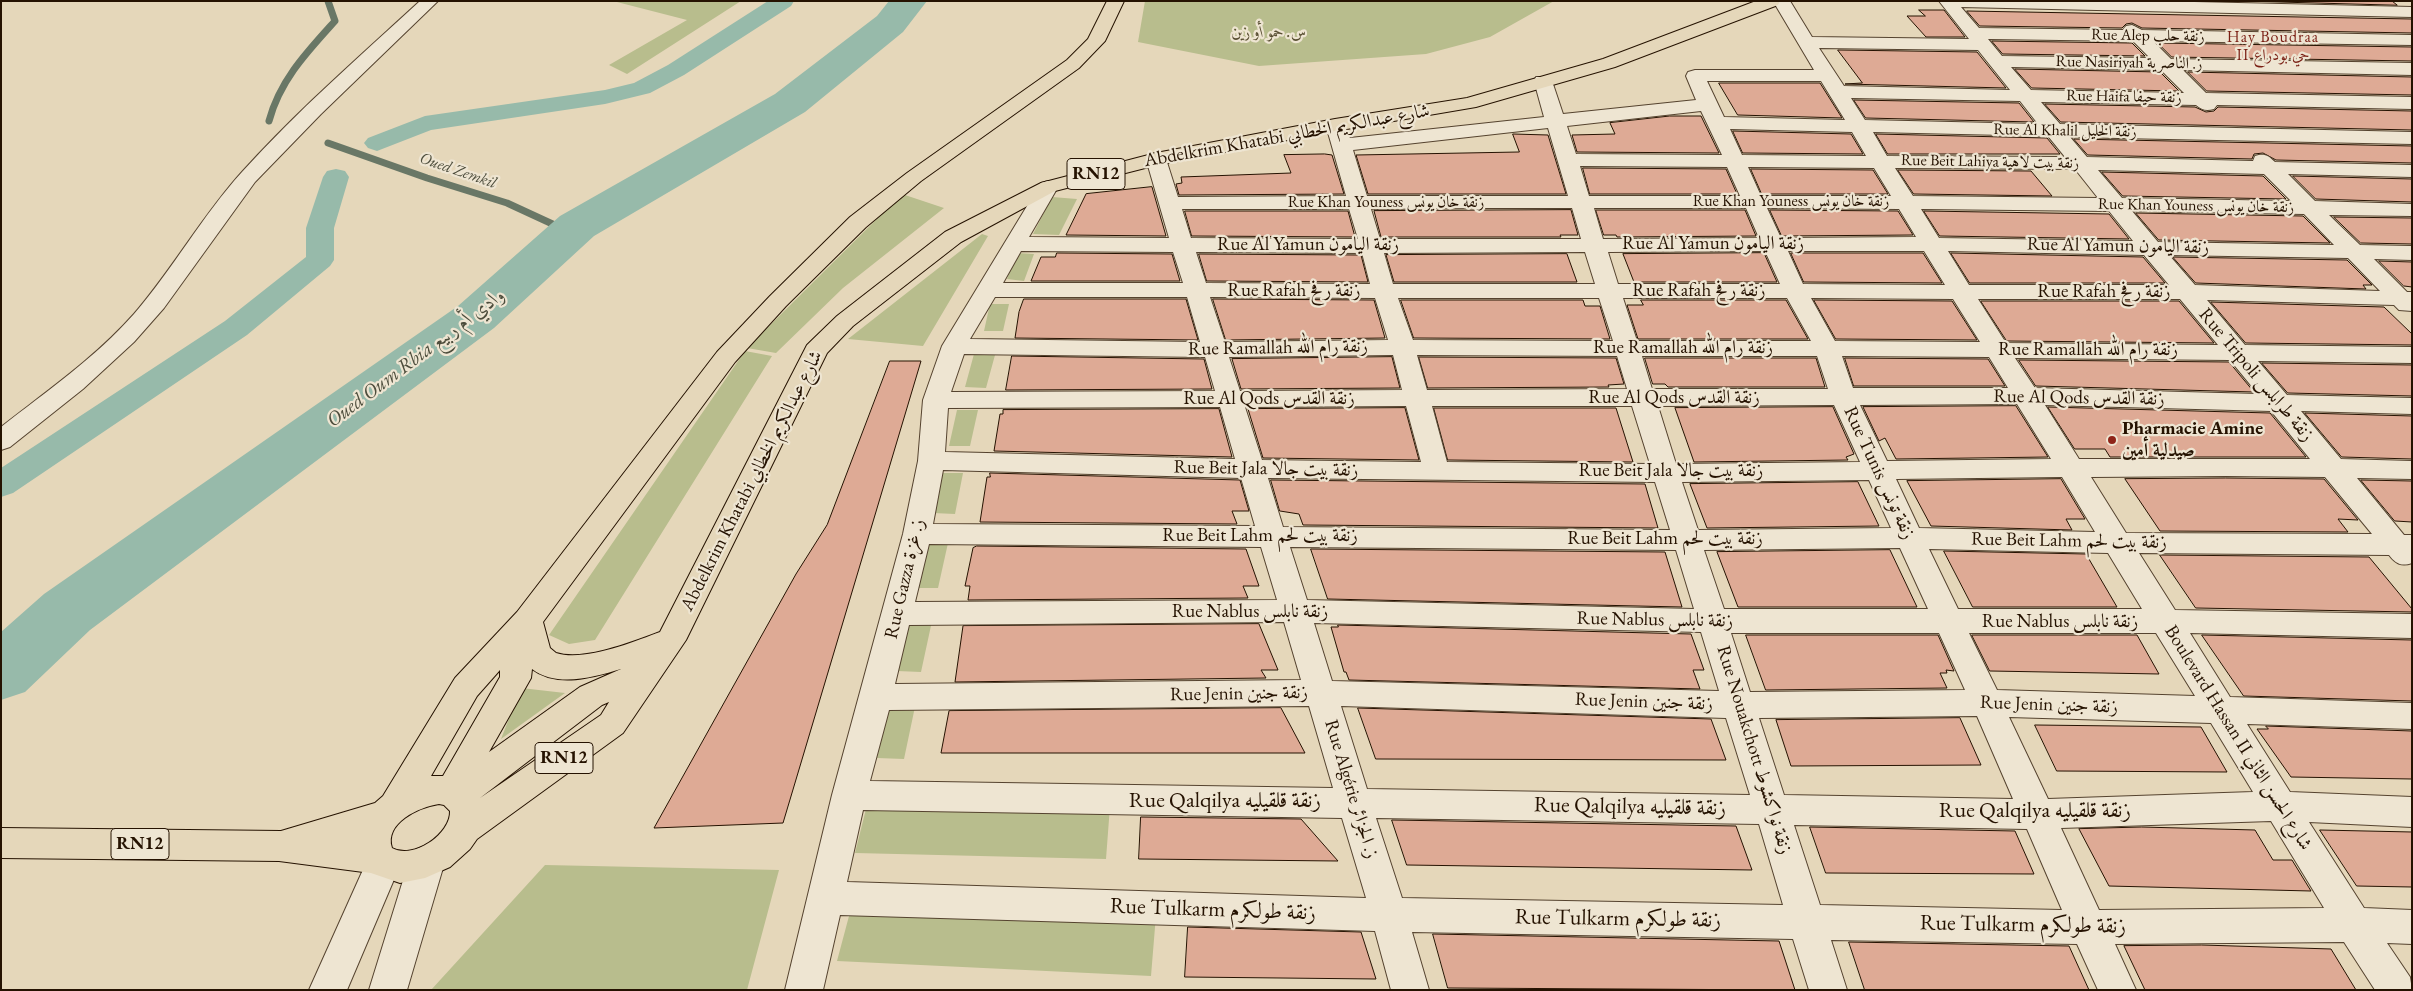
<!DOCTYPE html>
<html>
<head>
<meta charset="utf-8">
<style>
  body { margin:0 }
  #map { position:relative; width:2413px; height:991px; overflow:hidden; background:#e5d7ba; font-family:"EB Garamond",serif }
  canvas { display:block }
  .frame { position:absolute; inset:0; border:2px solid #251201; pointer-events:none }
</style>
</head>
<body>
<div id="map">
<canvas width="2413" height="991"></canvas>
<div class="frame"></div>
</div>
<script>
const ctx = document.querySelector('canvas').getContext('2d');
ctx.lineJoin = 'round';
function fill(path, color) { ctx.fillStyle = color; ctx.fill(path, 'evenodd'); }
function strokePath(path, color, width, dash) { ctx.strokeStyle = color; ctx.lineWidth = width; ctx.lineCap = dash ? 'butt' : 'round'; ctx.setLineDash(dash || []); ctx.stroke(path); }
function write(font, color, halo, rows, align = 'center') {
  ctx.font = font + ' "EB Garamond",Amiri,serif'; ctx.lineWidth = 4.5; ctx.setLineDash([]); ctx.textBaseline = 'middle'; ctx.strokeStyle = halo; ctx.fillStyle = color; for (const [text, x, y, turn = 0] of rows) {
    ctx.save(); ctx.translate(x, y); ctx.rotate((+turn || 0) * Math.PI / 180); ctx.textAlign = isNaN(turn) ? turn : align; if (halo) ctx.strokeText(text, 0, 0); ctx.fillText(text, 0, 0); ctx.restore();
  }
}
const green = new Path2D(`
  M613,1H741L627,74L609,65L687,20Z
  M1145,1H1554L1490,37L1426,54L1259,66L1138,42Z
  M902,194L944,208L843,288L776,353L747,348Z
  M1052,197L1077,199L1059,235L1033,234Z
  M982,234L988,236L923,346L848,339Z
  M1017,253L1034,254L1024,281L1007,279Z
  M990,304H1009L1003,331H984Z
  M745,351L772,356L595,640L569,644L549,635Z
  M974,354L995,355L986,388L965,387Z
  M957,410H978L970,446H949Z
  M943,473H963L955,514L933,513Z
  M925,543H948L938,588H915Z
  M908,621H932L921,672L897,671Z
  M521,688L565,693L501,739Z
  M890,702H916L904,759L877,758Z
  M868,801L1110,806L1106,859L855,853Z
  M545,865L779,870L747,990H431Z
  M853,901L1156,915L1151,976L837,961Z`);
const stream = new Path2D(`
  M269,121C280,80 307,52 335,21L328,1
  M328,143L427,178L507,203L559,227L577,226`);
const canal = new Path2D(`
  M768,1H794L791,6L684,75L650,93L605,104L431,130L377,151L368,148L364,143L368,138L425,116L605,90L634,83L668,65Z
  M336,169L345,171L349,177L334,228V260L330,266L247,335L13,493L1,497V468L225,321L306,257V228L323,177L327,171Z`);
const river = new Path2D(`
  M889,1H927L903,32L805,112L594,236L494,328L90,630L25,692L1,700V632L44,594L458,306L560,216L775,94L877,16Z`);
const building = new Path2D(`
  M2243,1H2392L2397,5Z
  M1919,10H1944L1965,37H1926L1907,16H1925Z
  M1967,11L2412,19V33L2142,28L2132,23L2126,24L2122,28L1980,26Z
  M1992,41L2132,43L2145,56L2003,54Z
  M2158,43L2412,47V61L2172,57Z
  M1838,50L1977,52L2006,88L1845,84L1862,83Z
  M2015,69L2160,72L2179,91L2032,88Z
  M2188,72L2412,77V95L2207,91Z
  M1719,83H1820L1842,118L1738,115Z
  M1854,100L2019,103L2034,122L1866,118Z
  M2045,104L2195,107L2206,112L2214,111L2218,107L2412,111V130L2061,122Z
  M1670,116H1701L1719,153L1577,152L1572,135L1615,134L1610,123Z
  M1733,131L1851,134L1863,154L1743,153Z
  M1513,134L1548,135L1566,194H1368L1356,155L1519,152Z
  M1876,134L2047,138L2060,154H1888Z
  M2074,139L2412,146V163L2276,160L2263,153L2254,154L2252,159L2088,155Z
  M1325,154L1332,155L1344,194L1179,195L1176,184L1182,183L1181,177L1291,173L1284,155Z
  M1583,168L1726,169L1737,194H1590Z
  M1751,169L1873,170L1888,194H1762Z
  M1898,170L2031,171L2052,196L1914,194Z
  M2102,172L2263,176L2286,199L2123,196Z
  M2293,176L2412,179V202L2316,199Z
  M1152,187L1166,236L1066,235L1086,194Z
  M1571,210L1578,235H1560L1561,237H1381L1374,211Z
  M1596,210H1745L1756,236L1617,237L1616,235H1604Z
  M1770,210L1898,211L1913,235L1782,236Z
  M1185,211H1348L1355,237L1192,236Z
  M1924,211L2109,214L2129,239L1940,236Z
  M2136,213L2303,216L2330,243L2159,240Z
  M2334,217L2412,218V244L2361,243Z
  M1057,253L1172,254L1180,281H1031L1041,257H1055Z
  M1764,253L1777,282H1634L1623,254Z
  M1791,253H1923L1942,283L1804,282Z
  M1951,253L2143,257L2165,283H1970Z
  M1199,254L1361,255L1368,282L1207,281Z
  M1567,254L1577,282H1394L1386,255Z
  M2173,257L2347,260L2372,285H2363L2366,289L2196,283Z
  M2379,261L2412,262V287L2404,286Z
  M1024,299H1186L1198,340L1015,338L1019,312Z
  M1213,299L1374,300L1385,338L1226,340Z
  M1401,300H1583L1585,306H1600L1610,339L1414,338Z
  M1641,300H1786L1808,339H1638L1627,305H1643Z
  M1814,300L1952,301L1977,340L1836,339Z
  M1981,301H2179L2214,343L2007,341Z
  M2211,302L2384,307L2412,334V345L2246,343Z
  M1012,356L1204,359L1212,389L1006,390Z
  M1392,357L1400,388L1241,389L1232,359Z
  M1419,357L1616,358L1624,384L1608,385L1609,387L1428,388Z
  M1645,358H1816L1825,387H1668L1665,384H1653Z
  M1845,358L1988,359L2005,386H1854Z
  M2019,360L2229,362L2254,392L2036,386Z
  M890,361H921L783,823L654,828L796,574L827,525Z
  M2262,363L2412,365V396L2288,393Z
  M2016,406L2048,457L1896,459L1885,438L1879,441L1863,407Z
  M1833,407L1854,454L1846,457L1848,460L1694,462L1675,408Z
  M2048,407L2270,413L2306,457H2110L2105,449H2075Z
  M1405,408L1419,460L1263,458L1248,409Z
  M1434,408H1616L1633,462L1448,460Z
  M1219,409L1232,457L994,451L1000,414H1003V410Z
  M2305,413L2412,416V459L2342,457Z
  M990,473L1240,480L1249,511H1232L1237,524L980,522L987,477H990Z
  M2226,478L2324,479L2358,520L2338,519L2348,532L2160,531L2125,479Z
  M2061,479L2085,519H2066L2072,530L1931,526L1907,481Z
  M1271,480L1645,484L1658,528L1303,525L1299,514L1280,511Z
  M2361,480L2412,481V522L2395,521Z
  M1858,482L1879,526L1707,528L1690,484Z
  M977,546L1246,549L1259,586H1243L1248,598L968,600L970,586H965L973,548Z
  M1311,549L1665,552L1682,607L1328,599Z
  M1890,550L1917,607H1738L1717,552Z
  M1944,551L2086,554L2117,607H1973Z
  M2160,555L2369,557L2412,609V612L2196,608Z
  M1259,624L1278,670H1261L1266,678L955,682L963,626Z
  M1338,625L1691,634L1704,670H1693L1700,689L1349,680L1346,672H1344L1331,627H1338Z
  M1746,635H1938L1954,671L1946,670L1947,673H1940L1947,688L1766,690Z
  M1972,635H2137L2159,674L1990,671Z
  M2202,635L2412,640V701L2244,696Z
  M1281,708L1305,753H941L949,711Z
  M1358,708L1711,719L1726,760L1376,759Z
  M1960,718L1981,765L1791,766L1776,720Z
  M2035,725L2201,727L2227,772L2057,771Z
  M2266,726L2412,731V779L2291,777L2257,729H2268Z
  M1141,817L1301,819L1338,861L1139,859Z
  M1392,820L1736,826L1752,870L1407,865Z
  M1810,827L2015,831L2034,874L1826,873Z
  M2142,827L2255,830L2273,860H2292L2311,891L2109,886L2079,829Z
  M2320,830L2412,832V887L2357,886Z
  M1188,927L1361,932L1376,979L1185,977Z
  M1433,934L1779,941L1795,990L1448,988Z
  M1849,942L2069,946L2089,990H1865Z
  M2202,945L2331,949L2356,990H2145L2124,946Z`);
const minor = new Path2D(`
  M420,1H438L321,114L255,182L164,308L134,342L83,389L10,447L1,450V427C47,391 95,358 134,314C173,269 202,216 242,172C297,111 359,57 420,1Z
  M1773,1H1790L1812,37L1969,39L1939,1H2151L2412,7V17L1961,7L1979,28L2123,30L2126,26L2132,25L2142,30L2412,35V45L2153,41L2171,59L2412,63V75L2183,70L2206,93L2412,97V109L2217,105L2214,109C2206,111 2202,110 2196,105L2041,102L2060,124L2412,132V144L2070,137L2087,157L2253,161L2255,156C2264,153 2268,155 2275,162L2412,165V177L2288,174L2315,201L2412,204V216L2329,215L2360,245L2412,246V260L2374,259L2407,292H2412V311L2399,310L2394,305L2207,300L2245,345L2412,347V363L2258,361L2287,395L2412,398V414L2301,411L2341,459L2412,461V479L2357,478L2404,535H2412V563C2401,567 2395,563 2389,555L2139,553L2175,610L2412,614V638L2190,633L2230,697L2412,703V729L2247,724L2290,792L2412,797V827L2309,822L2364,908L2412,910V944L2387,943L2410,977L2412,990H2375L2344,942L2115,944L2136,990H2098L2077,944L1831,940L1847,990H1809L1793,939L1412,932L1429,990H1391L1375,931L840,915L823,990H785L832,795L903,534L918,461L923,400L942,346L1041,183L1048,181L1055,183L1058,187L1029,237L1169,238L1146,159L1149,155L1156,153L1163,155L1166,159L1178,197L1346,196L1327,129L1330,125L1337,123L1344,125L1350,138L1544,117L1534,81L1536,77H1550L1552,81L1563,114L1696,100L1686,76L1688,72L1695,70H1814ZM1988,39L2133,41L2150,58L2002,56ZM1819,48L1978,50L2010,90L1844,86ZM2011,67L2161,70L2184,93L2031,90ZM1707,81H1821L1845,120L1724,117ZM1851,98L2020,101L2038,124L1865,120ZM1701,111L1722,155L1576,154L1567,126ZM1548,128L1568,196H1367L1353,150ZM1730,129L1852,132L1866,156L1742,155ZM1873,132L2048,136L2065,157L1887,156ZM1580,166L1727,167L1740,196H1589ZM1748,167L1874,168L1891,196H1761ZM1895,168L2075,169L2098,198L1913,196ZM2098,170L2264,174L2291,201L2122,198ZM1480,208H1572L1581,239H1380L1371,209ZM1594,208H1746L1759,238L1603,239ZM1767,208L1899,209L1916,237L1781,238ZM1182,209H1349L1358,239L1191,238ZM1921,209L2109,211L2133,241L1939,238ZM2132,211L2304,214L2334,245L2158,242ZM1021,251L1173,252L1183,283H1003ZM1765,251L1780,284H1618L1608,252ZM1788,251H1924L1945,285L1803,284ZM1948,251L2144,255L2169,285H1969ZM1196,252L1362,253L1370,284L1206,283ZM1585,252L1595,284H1393L1384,253ZM2169,255L2348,258L2380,291L2195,285ZM995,297H1187L1200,342L970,339ZM1210,297L1375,298L1388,340L1225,342ZM1398,298H1599L1613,341L1413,340ZM1623,298H1787L1811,341H1637ZM1811,298L1953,299L1980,342L1835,341ZM1978,299H2180L2218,345L2006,343ZM964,354L1205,357L1215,391L951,392ZM1393,355L1402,390L1240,391L1229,357ZM1417,355L1617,356L1627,389L1427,390ZM1642,356H1817L1828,389H1652ZM1842,356L1989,357L2008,388H1853ZM2015,358L2230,360L2258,394L2035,388ZM2017,404L2051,459L1887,461L1860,405ZM1834,405L1860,462L1676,464L1658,406ZM2045,405L2271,411L2310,459H2079ZM1406,406L1421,462L1262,460L1245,407ZM1432,406H1632L1650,464L1447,462ZM1220,407L1235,459L945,452L948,408ZM943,470L1241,478L1255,526L933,524ZM2226,476L2325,477L2372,534L2126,533L2091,477ZM2062,477L2095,532L1919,528L1896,479ZM1268,478L1655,482L1670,530L1283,527ZM1869,480L1891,528L1698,530L1682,482ZM929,544L1261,547L1277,600L915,602ZM1290,547L1676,550L1694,609L1307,600ZM1900,548L1928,609H1724L1704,550ZM1929,549L2108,553L2142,609H1958ZM1284,622L1301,680L895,684L909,625ZM1314,623L1701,632L1719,691L1332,681ZM1731,633H1939L1965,690L1750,692ZM1969,633H2156L2195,696L1997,690ZM1309,706L1333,788L870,781L889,710ZM1341,706L1726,718L1750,795L1367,789ZM1977,716L2013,799L1784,795L1759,718ZM2009,717L2211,723L2253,792L2048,799ZM863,810L1342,818L1366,898L847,882ZM1376,818L1759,824L1783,905L1402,898ZM2271,821L2324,908L2099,910L2061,828ZM1794,825L2027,829L2062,910L1820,905Z
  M427,845L439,850L445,861L407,990H369L409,861L415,850Z
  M383,847L395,852L401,863L347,990H309L371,852Z`);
const major = new Path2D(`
  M1107,1H1124L1105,41L1079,68L921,181L866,227L786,306L735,362L543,622L550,648L556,653C584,662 633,642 660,632L807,345L837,316L945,232L1041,183L1156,153L1335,119L1467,98L1603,59L1756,1H1780L1778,5L1615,67L1476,107L1335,131L1157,165L1055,191L961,242L853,326L827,353L686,640L623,733L477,839L470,849L450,867L425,878L400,883L371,873L279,861L1,858V828L281,831L375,803L383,796L455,678L517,612L717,352L770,296L850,217L907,173L1067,60L1088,39ZM532,669C557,688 594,677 621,669L580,687L489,752L531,678ZM500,670V677L443,776H431L477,696ZM609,702L601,715L480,798L602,705ZM439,804L444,805L450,811C451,834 413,860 392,848C384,823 419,807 439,804Z`);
const markers = [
  [2112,440,5,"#8f2418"]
];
const farParknames = [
  ["س. حمو أو زين",1269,33]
];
const farStreetnames = [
  ["Rue Alep زنقة حلب",2148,36,1],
  ["Rue Nasiriyah ز. الناصرية",2129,63,1],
  ["Rue Haifa زنقة حيفا",2124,97,1],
  ["Rue Al Khalil زنقة الخليل",2065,131,1],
  ["Rue Beit Lahiya زنقة بيت لاهية",1990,162,1],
  ["Rue Khan Youness زنقة خان يونس",1791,202],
  ["Rue Khan Youness زنقة خان يونس",1386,203],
  ["Rue Khan Youness زنقة خان يونس",2196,206,1]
];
const farNeighbourhoodnames = [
  ["Hay Boudraa",2273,38],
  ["II حي بودراع",2273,56]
];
const farWaternames = [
  ["Oued Zemkil",458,171,19]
];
const shields = [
  [1096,174,58],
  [564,758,58],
  [140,844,58]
];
const shieldNames = [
  ["RN12",1096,174],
  ["RN12",564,758],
  ["RN12",140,844]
];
const streetNames = [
  ["Abdelkrim Khatabi شارع عبدالكريم الخطابي",1287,136,-10],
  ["Rue Al Yamun زنقة اليامون",1713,244],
  ["Rue Al Yamun زنقة اليامون",1308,245],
  ["Rue Al Yamun زنقة اليامون",2118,246,1],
  ["Rue Rafah زنقة رفح",1294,291],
  ["Rue Rafah زنقة رفح",1699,291],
  ["Rue Rafah زنقة رفح",2104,292],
  ["Rue Ramallah زنقة رام الله",1278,348,-1],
  ["Rue Ramallah زنقة رام الله",1683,348],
  ["Rue Ramallah زنقة رام الله",2088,350],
  ["Rue Tripoli زنقة طرابلس",2256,375,50],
  ["Rue Al Qods زنقة القدس",1674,398],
  ["Rue Al Qods زنقة القدس",2079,398,1],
  ["Rue Al Qods زنقة القدس",1269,399],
  ["Rue Beit Jala زنقة بيت جالا",1266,469,1],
  ["Rue Beit Jala زنقة بيت جالا",1671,471],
  ["Rue Tunis زنقة تونس",1879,473,65],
  ["Abdelkrim Khatabi شارع عبدالكريم الخطابي",752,481,-63],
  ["Rue Beit Lahm زنقة بيت لحم",1260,536],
  ["Rue Beit Lahm زنقة بيت لحم",1665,539],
  ["Rue Beit Lahm زنقة بيت لحم",2069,541,1],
  ["Rue Gazza ز. غزة",905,579,-77],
  ["Rue Nablus زنقة نابلس",1250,612],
  ["Rue Nablus زنقة نابلس",1655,620,1],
  ["Rue Nablus زنقة نابلس",2060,622],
  ["Rue Jenin زنقة جنين",1239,694,-1],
  ["Rue Jenin زنقة جنين",1644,702,2],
  ["Rue Jenin زنقة جنين",2049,705,2],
  ["Boulevard Hassan II شارع الحسن الثاني",2238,738,58],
  ["Rue Nouakchott زنقة نواكشوط",1754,750,73],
  ["Rue Algérie ز. الجزائر",1351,789,73]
];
const poiNames = [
  ["Pharmacie Amine",2122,429],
  ["صيدلية أمين",2122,451]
];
const waterNames = [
  ["Oued Oum Rbia وادي أم ربيع",416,358,-37]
];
const nearStreetnames = [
  ["Rue Qalqilya زنقة قلقيليه",1225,801],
  ["Rue Qalqilya زنقة قلقيليه",1630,807,1],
  ["Rue Qalqilya زنقة قلقيليه",2035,811],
  ["Rue Tulkarm زنقة طولكرم",1213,910,2],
  ["Rue Tulkarm زنقة طولكرم",1618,919,1],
  ["Rue Tulkarm زنقة طولكرم",2023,925,1]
];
fill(green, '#b8bd8d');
strokePath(stream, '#697766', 7);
fill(canal, '#97baaa');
fill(river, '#97baaa');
fill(building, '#deaa95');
strokePath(building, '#251201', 1);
strokePath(minor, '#55432f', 2);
strokePath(major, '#251201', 2);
fill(minor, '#eee5d2');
fill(major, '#e5d7ba');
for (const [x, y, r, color] of markers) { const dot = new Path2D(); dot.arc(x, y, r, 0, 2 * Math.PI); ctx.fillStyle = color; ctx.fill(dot); strokePath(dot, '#eee5d2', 2); }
write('italic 16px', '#584e32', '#eee5d2', farParknames);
write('16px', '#251201', '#eee5d2', farStreetnames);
ctx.letterSpacing = '1px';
write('16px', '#7a1f14', '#eee5d2', farNeighbourhoodnames);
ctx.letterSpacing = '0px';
write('italic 16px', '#4d4d3c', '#eee5d2', farWaternames);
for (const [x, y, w] of shields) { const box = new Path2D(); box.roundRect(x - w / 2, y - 15.5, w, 31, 4); ctx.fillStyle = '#eee5d2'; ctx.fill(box); strokePath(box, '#251201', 1); }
write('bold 18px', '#251201', null, shieldNames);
write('19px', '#251201', '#eee5d2', streetNames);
write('bold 19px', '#251201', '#eee5d2', poiNames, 'left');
write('italic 20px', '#4d4d3c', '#eee5d2', waterNames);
write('22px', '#251201', '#eee5d2', nearStreetnames);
</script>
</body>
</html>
